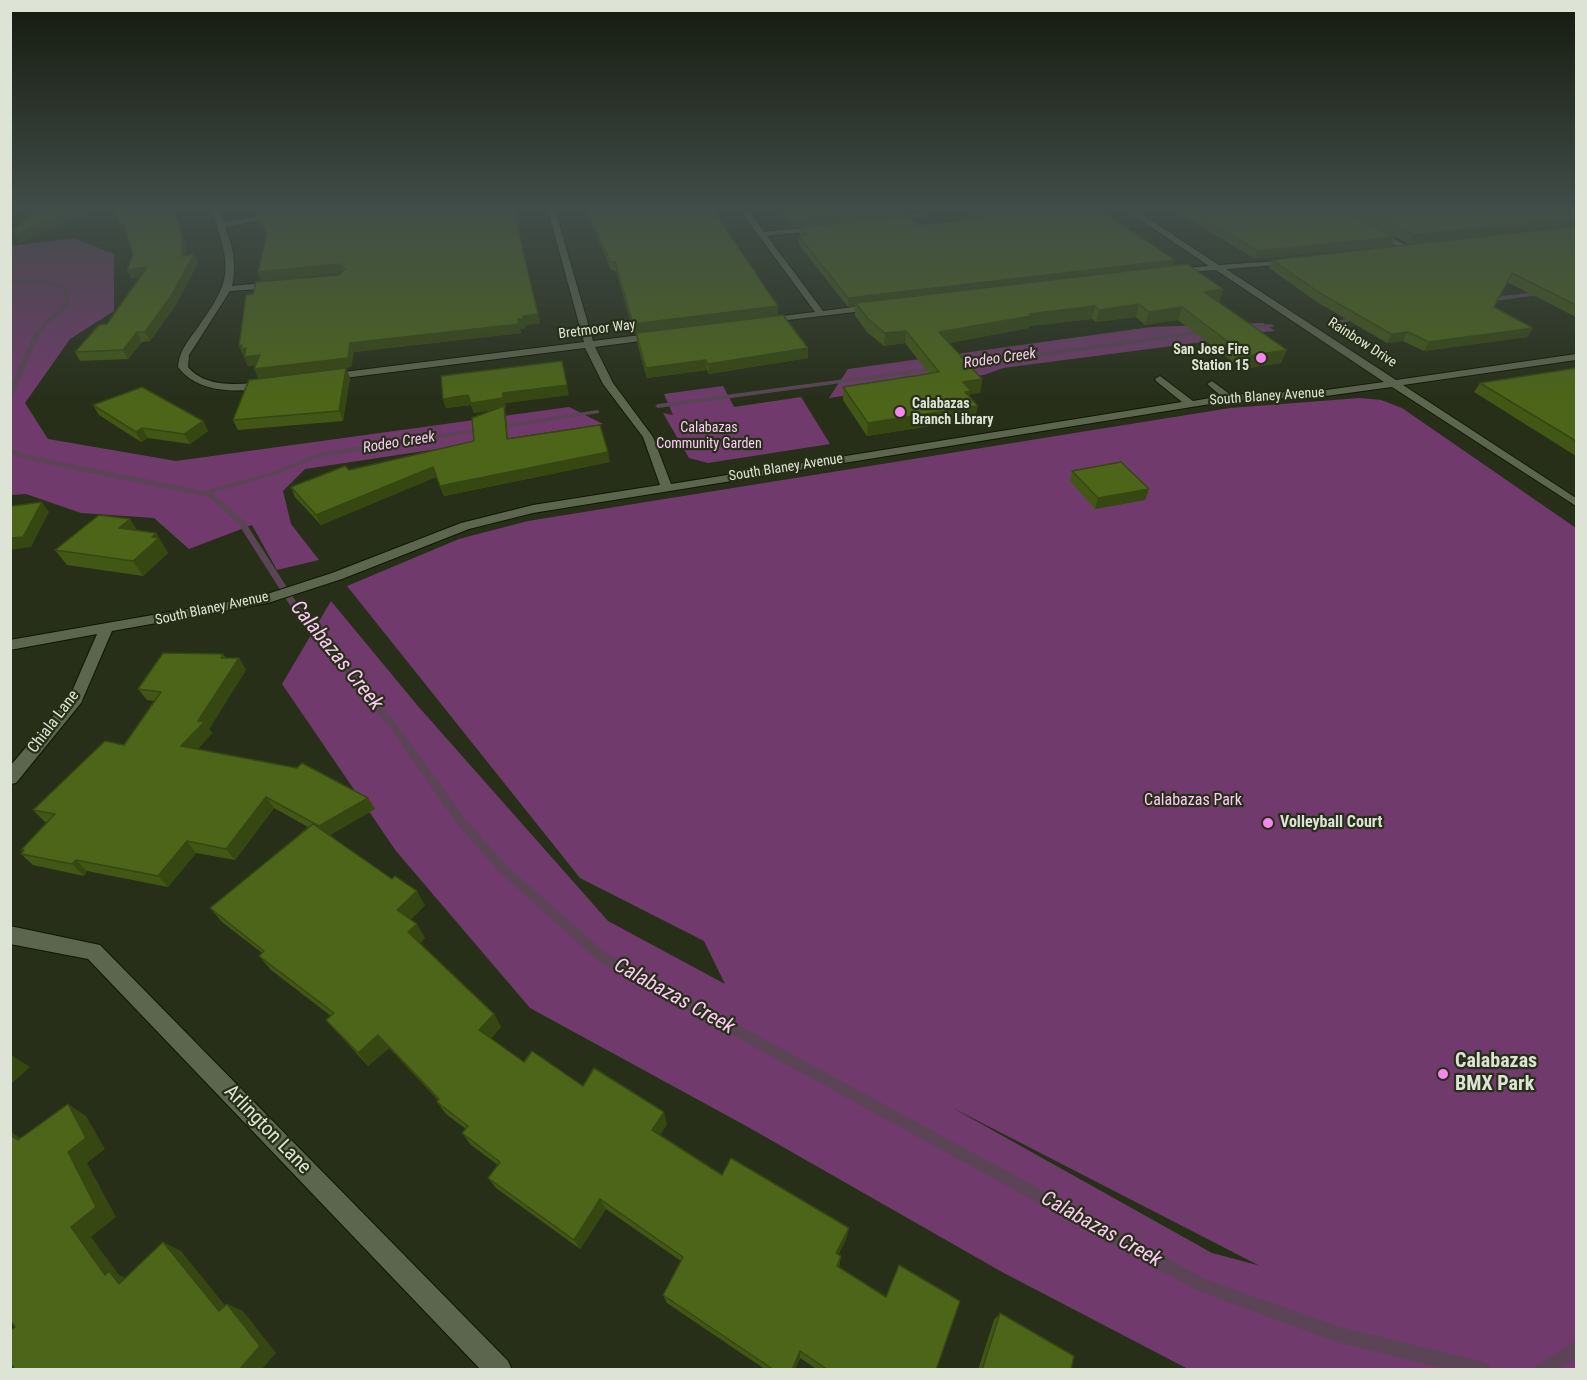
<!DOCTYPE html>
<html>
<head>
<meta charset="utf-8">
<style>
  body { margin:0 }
  #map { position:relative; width:1587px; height:1380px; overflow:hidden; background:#272f19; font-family:"Roboto Condensed",sans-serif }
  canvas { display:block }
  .frame { position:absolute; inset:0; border:12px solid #dee4d5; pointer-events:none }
</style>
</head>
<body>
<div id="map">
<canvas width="1587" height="1380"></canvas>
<div class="frame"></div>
</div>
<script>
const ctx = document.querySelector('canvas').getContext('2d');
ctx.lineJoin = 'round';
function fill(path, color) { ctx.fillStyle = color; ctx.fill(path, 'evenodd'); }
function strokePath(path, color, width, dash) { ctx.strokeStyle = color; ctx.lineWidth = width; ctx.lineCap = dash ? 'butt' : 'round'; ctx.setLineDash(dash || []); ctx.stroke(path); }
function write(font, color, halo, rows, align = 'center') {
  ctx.font = font + ' "Roboto Condensed",sans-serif'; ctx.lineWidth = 4.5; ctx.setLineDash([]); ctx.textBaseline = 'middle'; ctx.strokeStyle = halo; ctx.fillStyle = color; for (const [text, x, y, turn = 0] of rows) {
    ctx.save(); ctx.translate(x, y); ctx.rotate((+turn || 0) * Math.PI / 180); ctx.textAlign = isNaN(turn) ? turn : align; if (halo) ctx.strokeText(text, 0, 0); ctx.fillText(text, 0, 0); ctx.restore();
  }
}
const green = new Path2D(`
  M74,238L114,254V311L70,339L25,403L48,439L176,461L569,407L603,424L305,469L283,491L291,524L319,560L277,570L252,525L189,549L154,518L81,513L26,494L11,495L10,246Z
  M1263,323L1275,331L1216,337L1203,342L1003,368L984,375L829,398L848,369L1151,327Z
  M723,386L734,407L801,397L830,444L708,463L689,458L663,413L673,415L664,394Z
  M1360,398L1381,400L1402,408L1576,528V1369H1188L1002,1272L748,1127L530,1008L396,851L282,684L331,601L417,705L608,921L725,984L704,941L580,878L347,586L459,539L528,521L1230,408ZM951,1107L1260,1266H1261L1212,1253Z`);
const stream = new Path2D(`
  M10,280C31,281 54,277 71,292L68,306L41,331L13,395L10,397V387L36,330L63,305L65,292C50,280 29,284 10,284Z
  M1544,291L1546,292V294L1487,302L1484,300L1487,298Z
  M1357,316L1360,318L1359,319L1340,323L1337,321Z
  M1271,324L1274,326L1273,327L1243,330L1240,328L1243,326Z
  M1206,330L1209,332L1208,333L958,368L955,366L958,364Z
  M935,367L937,368V370L658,408L655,406L658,404Z
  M597,410L599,411V413L320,457L274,475L212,493L245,522L299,606L398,726L464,817L507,866L606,953L1207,1280L1340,1327L1484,1362L1489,1365L1492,1370H1450L1340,1343L1198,1291L598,961L499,872L456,823L392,730L293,610L239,525L209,497L56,466L18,457L10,453V448L22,454L203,491L270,473L319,453Z
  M1576,1341V1357L1557,1370H1534L1537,1365Z`);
const minor = new Path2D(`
  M212,210H218L224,222L296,210H311L225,227C233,246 237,265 232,286L273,282L277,285L273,288L230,291L189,355L188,367C207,389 239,384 266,382L270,383V387C239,393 198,394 178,367C179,352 187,342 196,330C234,277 231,270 212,210Z
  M548,210H555L593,341L656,333L661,336L656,339L595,347L613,383L653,437L671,484L1182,402L1156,381L1155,379L1160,376L1193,401L1221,396L1207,384L1212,381L1231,395L1326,390L1384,382L1216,270L1171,273L1170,271L1174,269L1209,266L1126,210H1135L1219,265L1293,260L1294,262L1290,264L1226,269L1396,380L1576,354V360L1403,385L1576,498V506L1392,387L1326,396L1229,401L533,513L469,529L342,579L268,603L112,631L81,703L16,783L10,784V766L70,696L97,634L10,650V640L261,596L332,573L461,523L533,505L660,485L643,437L603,384L585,348L328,380L323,377L328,374L584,342Z
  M740,210H748L764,232L823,226L820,230L767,236L823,311L876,304L880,307L879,309L763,323V319L766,318L815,312Z
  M920,210H926L929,214L891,223L887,221L921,213Z
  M1374,231H1380L1413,249L1406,251L1374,235Z
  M10,926L100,945L508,1361L512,1370H481L88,959L10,944Z`);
const wall = new Path2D(`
  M254,210H517L519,224L517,225L540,323L525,325L526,328L520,329L521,333L354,352L351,367L258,378L256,365L248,366L244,357V355H243L239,346L341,273L262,281L258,272L267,234L260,222L257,214H258H256Z
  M586,210H713L778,315L634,333L616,271L611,270Z
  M779,210H901L900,216L793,227Z
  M966,210H1100L1173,266L1223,289L1219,302H1218L1281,363L1242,369L1178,320L1145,325L1136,317L1096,322L1092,319L1029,326V328L949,343L982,379L980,393L970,394V397L975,419L867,436L843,400V387L929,374L905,343L884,346L867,332L855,316V306L848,307L799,245V236H801L800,235V227L918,225L977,219Z
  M1174,210H1576L1409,244L1353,215L1395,237L1391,246L1255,259Z
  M119,222L186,243V255L198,263L176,305L150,341L142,342L128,359L80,361L75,352L107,324L140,277L131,278L133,255L126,230L123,231Z
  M1576,226V317L1507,282L1494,307L1533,328L1527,337L1424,351L1403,341L1387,343L1317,302L1269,268L1272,260Z
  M636,333L808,358L709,374L707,370L647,378L637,342Z
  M346,368L350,378L343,421L238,430L233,420Z
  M1576,368V456L1474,392L1480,383Z
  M569,395L505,403L506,408H504L506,416L508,439L610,462L444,496L436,477L321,525L295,497L291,487L349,470L474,441L493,410L474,413L471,405L446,408L443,399Z
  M93,405L203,421L208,431L190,444L148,438L141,442L99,415Z
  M1072,471L1149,489L1145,500L1095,509L1070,481Z
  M137,531L156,533L168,553L143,576L67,565L55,550Z
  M223,654L226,658H239L246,670L209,729L212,733L198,749L368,798L375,809L330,835L425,905L411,919L425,938L420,943L494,1014L501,1027L491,1038L524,1062L583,1086L667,1124L660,1135L722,1175L847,1237L838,1255L841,1256L839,1267L936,1370H818L800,1358L795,1370H766L667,1303L663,1295L681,1261L606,1209L580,1249L496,1188L488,1178L498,1165L471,1145L462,1133L466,1129L446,1114L437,1102L438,1100L389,1048L368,1066L326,1020L331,1016L271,970L259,956L262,953L222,922L210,908L308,827L274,808L235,860L196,853L168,887L87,871L84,876L33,865L21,854L23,851L21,850L47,822H45L33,810L124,745L154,701L147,700L138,689Z
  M1000,1313L1071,1370H978L994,1320Z`);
const shadedWall = new Path2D(`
  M72,210H94L20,243L15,235Z
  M173,210H174L186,243V264L182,256Z
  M254,210H284L256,214Z
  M517,210L519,224L517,225L515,217Z
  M887,210H901L900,216L793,227V219Z
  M1576,218V225L1409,244L1413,235Z
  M119,222H123L127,230L123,231Z
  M1395,237L1391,246L1255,259L1258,251Z
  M194,254L198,263L176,305L150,341L145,332Z
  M1175,260L1172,268L856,303L855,306L848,307V298Z
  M339,264L342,273L262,281L258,272Z
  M147,267L152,276L131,278L127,270Z
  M1223,289L1219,302L1200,304L1204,292Z
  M1139,304L1136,317L1096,322L1099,310Z
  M778,306V315L634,333L633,324Z
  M1095,306L1092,319L1029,326V328L938,345L939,332L1029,314Z
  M1182,307L1178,320L1145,325L1149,312Z
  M538,314L540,323L525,325L526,328L520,329L521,333L354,352L351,367L258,378L254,369L350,343L518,319L523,316Z
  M1533,328L1527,337L1424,351L1429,342Z
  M906,331L905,343L884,346L885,333Z
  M137,332L142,342L128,359L123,350Z
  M1408,332L1403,341L1387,343L1391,334Z
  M242,345L260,355L264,364L248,366L244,357V355H243L239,346Z
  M808,348V358L709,374L708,364Z
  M1287,350L1281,363L1242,369L1247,356Z
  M706,360L707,370L647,378L646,368Z
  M346,368L350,378L343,421L339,411Z
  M982,379L980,393L970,394L969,404L963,382Z
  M567,385L569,395L505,403L506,408H504L506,416L509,449L507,439L504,408L474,413L471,403L503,393Z
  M468,395L471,405L446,408L443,399Z
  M978,406L975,419L867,436L868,423Z
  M203,421L208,431L190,444L184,434Z
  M142,428L148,438L141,442L136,432Z
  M608,452L610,462L444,496L440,486Z
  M433,467L436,477L321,525L316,515Z
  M1149,489L1145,500L1095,509L1098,498Z
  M42,502L49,512L31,547L10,550V538Z
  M130,519L140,535L119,528Z
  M156,533L168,553L143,576L133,561Z
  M239,658L246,670L209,729L212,733L190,758L181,746Z
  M266,797L274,808L235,860L226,849Z
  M368,798L375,809L326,837L319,826Z
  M187,841L196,853L168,887L158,876Z
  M76,860L87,871L84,876L72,864Z
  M417,891L425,905L406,924L397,910Z
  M417,924L425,938L417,946L408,932Z
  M494,1014L501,1027L487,1043L479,1030Z
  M378,1035L389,1048L368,1066L358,1053Z
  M10,1054L30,1067L10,1085Z
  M68,1104L86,1116L105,1149L87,1163L116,1217L91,1237L119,1275L129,1279L119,1284L105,1275L71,1227L68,1152Z
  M664,1112L667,1124L656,1142L652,1130Z
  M10,1131L38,1151L18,1140L10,1135Z
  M600,1199L606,1209L580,1249L574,1240Z
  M849,1228L847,1237L835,1262L836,1253Z
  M163,1242L181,1251L236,1319L219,1311Z
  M227,1304L243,1311L276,1353L261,1370H239Z
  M800,1351V1358L795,1370H792Z`);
const building = new Path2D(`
  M35,210H72L15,235L13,231Z
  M115,210H173L182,235V256L194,254L171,296L145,332H137L123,350L75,352L99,325L107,324L147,267L127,270L133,255L123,222H119Z
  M277,210H517L518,216L515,217L538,314L523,316L524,319H518L519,324L350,343L348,358L254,369L260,355L244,357L246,348L241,349L242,345L239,346L246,295L253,294L256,282L339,275L345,269L339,264L258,272L267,233L257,214Z
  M588,210H713L778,306L633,324L615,262H610Z
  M786,210H887L793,219Z
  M977,210H1100L1175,260L848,298L799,236L807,235L800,227L908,216L918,225L987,218Z
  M1190,210H1342L1395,237L1258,251Z
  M1361,210H1576V218L1413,235Z
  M1576,226V305L1512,273L1494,307L1533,328L1429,342L1408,332L1391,334L1320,293L1272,260Z
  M1187,264L1223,289L1204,292L1287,350L1247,356L1182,307L1149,312L1139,304L1099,310L1095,306L1029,314L1031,316L939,332L982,379L963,382L971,391L965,392L978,406L868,423L843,387L939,372L906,331L885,333L868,319L856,303Z
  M783,315L808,348L708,364L706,360L646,368L636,333Z
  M562,361L567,385L503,393V398L471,403L468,395L443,399L441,376Z
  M346,368L339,411L233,420L249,380Z
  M1576,368V441L1480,383Z
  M142,387L203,421L184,434L142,428L136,432L93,405Z
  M504,406L507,439L600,425L608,452L440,486L433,467L316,515L291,487L345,466L349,470L474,441L472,418Z
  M1121,462L1149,489L1098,498L1072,471Z
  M42,502L23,537L10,538V508L12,506Z
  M99,515L130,519L119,528L156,533L152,537L159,538L133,561L55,550Z
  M163,653L223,654L221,658H239L198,721L204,722L181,746L297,768L302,763L368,798L319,826L266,797L226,849L187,841L158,876L76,860L72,864L21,854L24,850H21L55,814L33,810L105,741L124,745L161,692L138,689Z
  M313,824L392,879L395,876L417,891L397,910L417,924L408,932L494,1014L479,1030L524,1062L532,1051L583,1086L594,1068L664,1112L652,1130L722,1175L731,1158L849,1228L836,1253L841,1256L837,1266L886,1297L899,1265L960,1301L936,1370H828L800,1351L792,1370H774L663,1295L683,1257L600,1199L574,1240L488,1178L500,1162L462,1133L468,1126L437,1102L439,1099L378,1035L358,1053L326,1020L334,1013L259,956L264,951L210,908Z
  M68,1104L86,1138L68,1152L96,1207L71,1227L105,1275L109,1271L119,1284L163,1242L219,1311L227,1304L260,1346L239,1370H15L10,1362V1331L15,1327L10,1320V1135L18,1140Z
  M1000,1313L1074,1356L1071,1370H982Z`);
const markers = [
  [1261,358,6,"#f688ed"],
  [900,412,6,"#f688ed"],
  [1268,823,6,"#f688ed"],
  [1443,1074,6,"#f688ed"]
];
const farStreetnames = [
  ["Bretmoor Way",597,330,-7],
  ["Rainbow Drive",1362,343,33],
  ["South Blaney Avenue",1267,397,-4],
  ["South Blaney Avenue",786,468,-9],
  ["South Blaney Avenue",212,609,-12]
];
const farPoinames = [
  ["San Jose Fire",1249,350],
  ["Station 15",1249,366],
  ["Calabazas",912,404,"left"],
  ["Branch Library",912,420,"left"]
];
const farParknames = [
  ["Calabazas",709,428],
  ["Community Garden",709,444]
];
const farWaternames = [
  ["Rodeo Creek",1000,359,-8],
  ["Rodeo Creek",399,443,-9]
];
const streetNames = [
  ["Chiala Lane",54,722,-53]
];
const parkNames = [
  ["Calabazas Park",1193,801]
];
const poiNames = [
  ["Volleyball Court",1280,823]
];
const nearPoinames = [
  ["Calabazas",1455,1062],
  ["BMX Park",1455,1085]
];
const nearStreetnames = [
  ["Arlington Lane",267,1130,46]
];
const nearWaternames = [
  ["Calabazas Creek",336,656,51],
  ["Calabazas Creek",674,997,29],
  ["Calabazas Creek",1101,1230,29]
];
fill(green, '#703b6c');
fill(stream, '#5a4456');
strokePath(minor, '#101703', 2);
fill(minor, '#5c654d');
fill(wall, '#425715');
fill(shadedWall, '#364711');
fill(building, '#4d6518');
strokePath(building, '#364711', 1.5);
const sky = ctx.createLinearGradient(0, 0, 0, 403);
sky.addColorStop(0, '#151a0e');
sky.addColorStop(0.52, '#414d49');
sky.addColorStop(1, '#414d4900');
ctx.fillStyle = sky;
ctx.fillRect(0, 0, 1587, 403);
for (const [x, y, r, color] of markers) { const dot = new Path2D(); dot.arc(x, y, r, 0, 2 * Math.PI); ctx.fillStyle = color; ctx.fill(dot); strokePath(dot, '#272f19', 2); }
write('14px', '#dee4d5', '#272f19', farStreetnames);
write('bold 14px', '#dee4d5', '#272f19', farPoinames, 'right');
write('14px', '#fecbf8', '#272f19', farParknames);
write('italic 15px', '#fdcaf7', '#272f19', farWaternames);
write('16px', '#dee4d5', '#272f19', streetNames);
write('16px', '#fecbf8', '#272f19', parkNames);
write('bold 16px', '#dee4d5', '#272f19', poiNames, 'left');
write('bold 20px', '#dee4d5', '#272f19', nearPoinames, 'left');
write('20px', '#dee4d5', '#272f19', nearStreetnames);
write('italic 21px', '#fdcaf7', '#272f19', nearWaternames);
</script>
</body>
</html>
